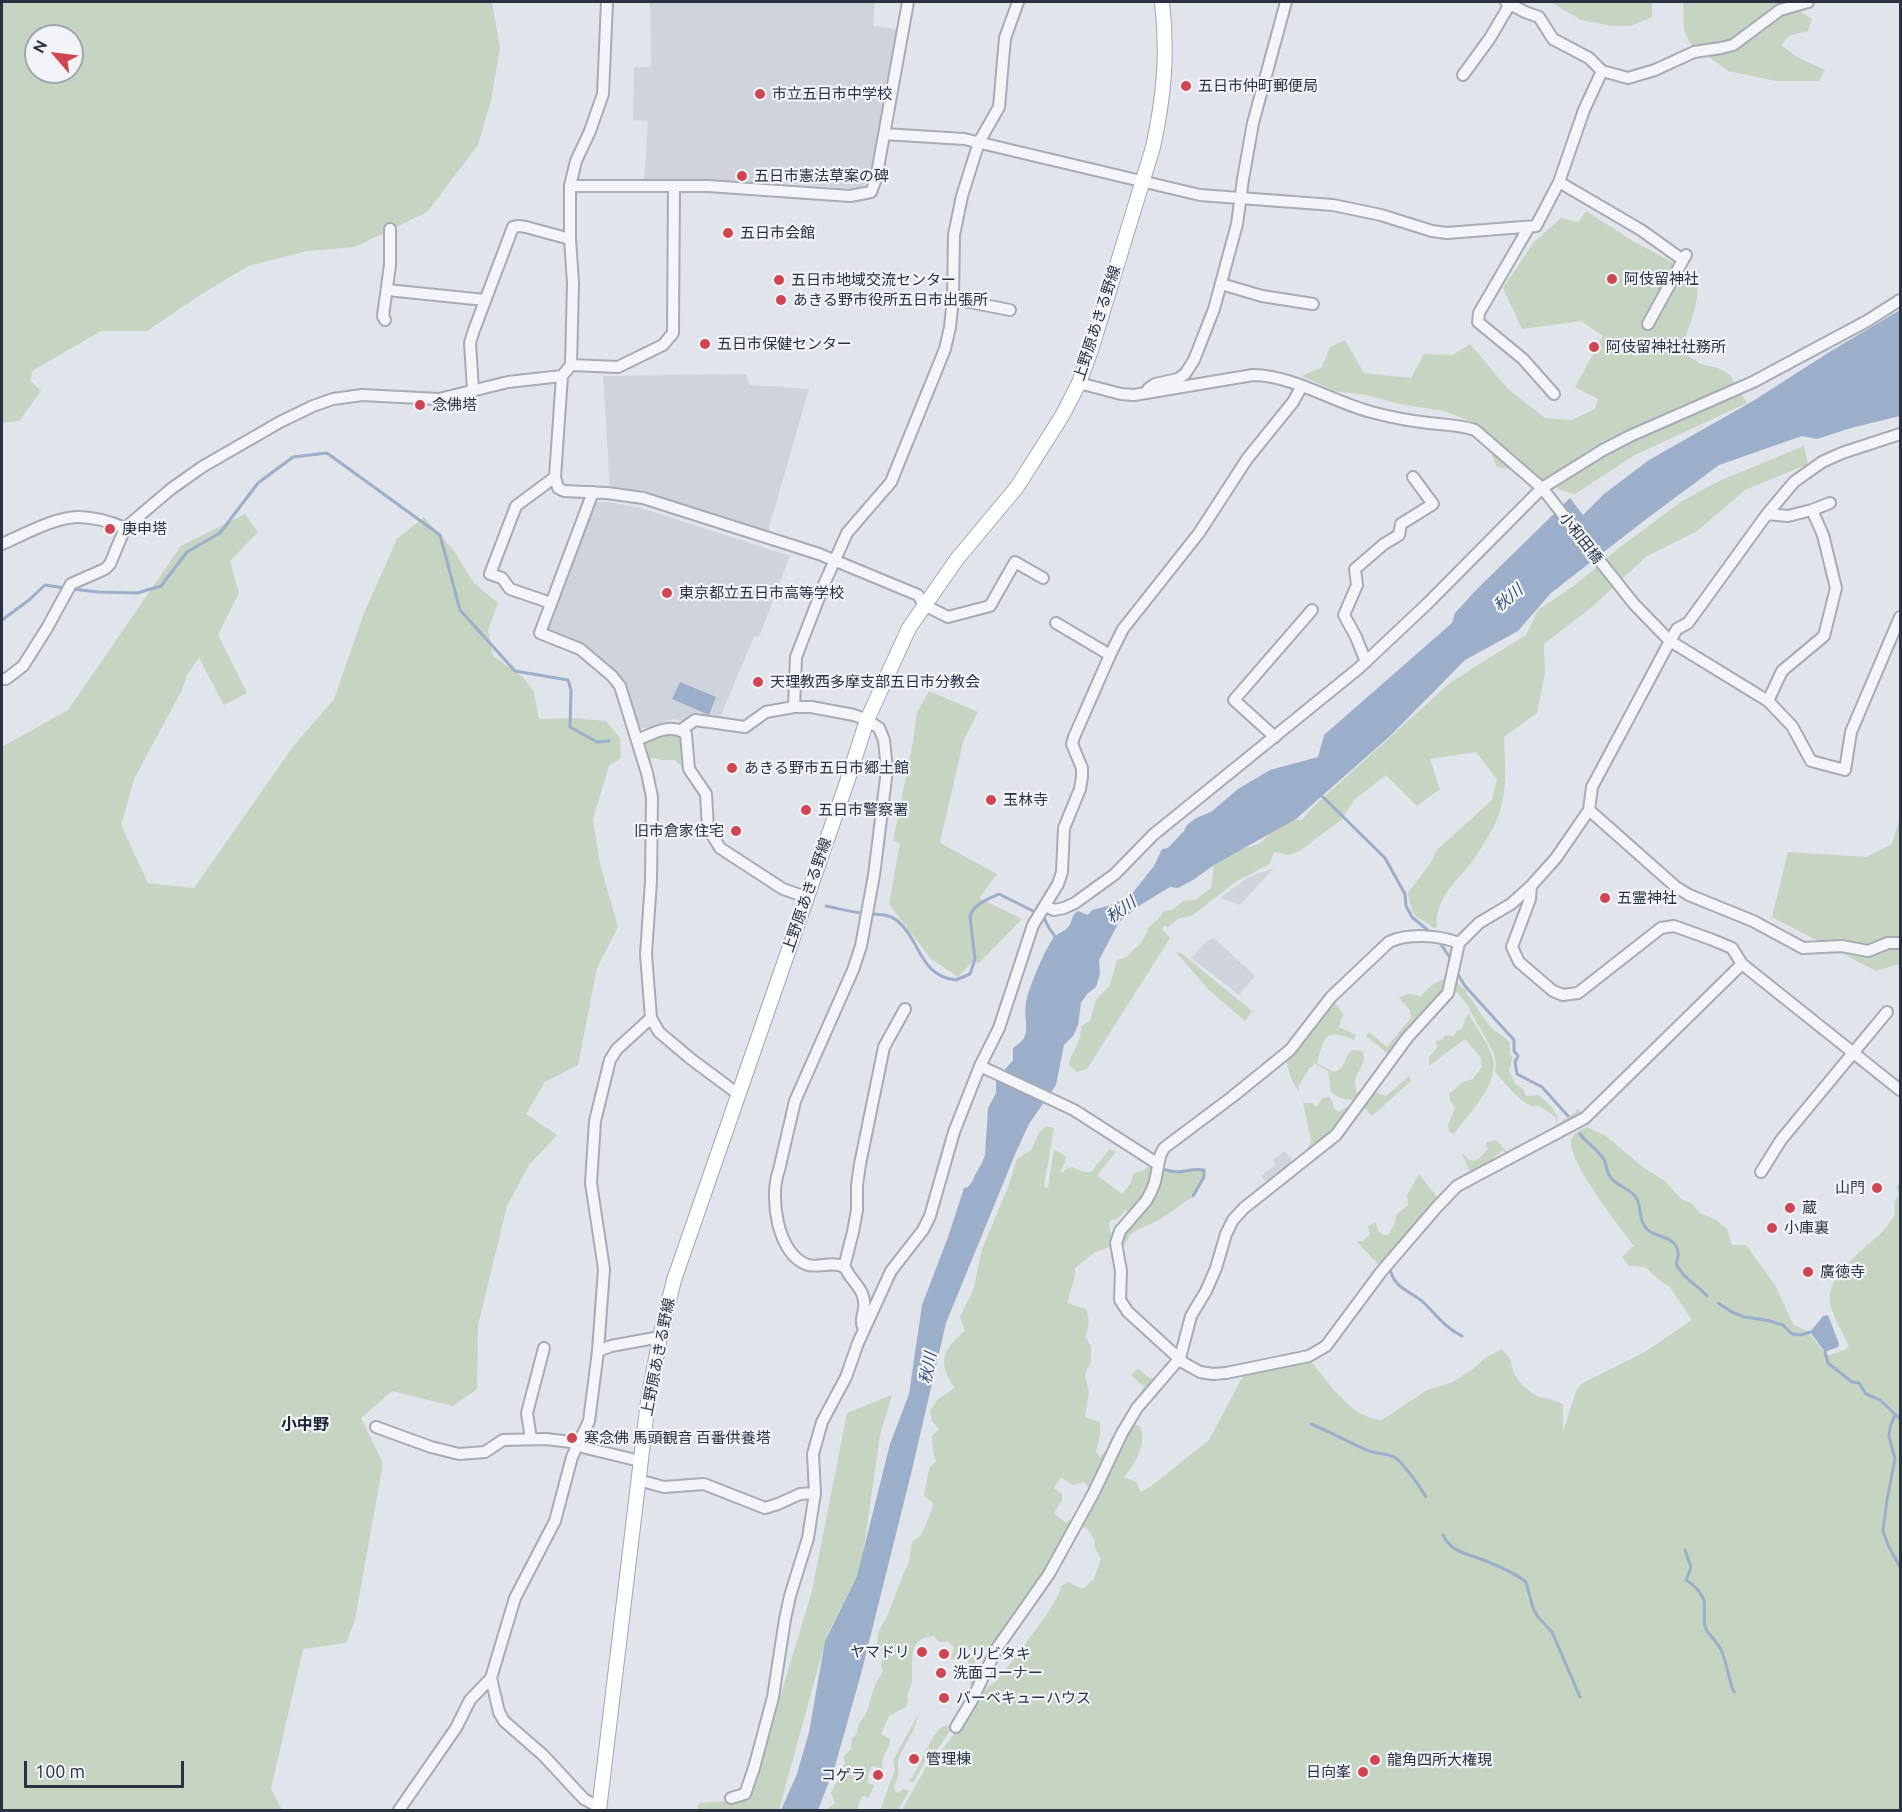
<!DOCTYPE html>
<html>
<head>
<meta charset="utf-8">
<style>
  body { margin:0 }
  #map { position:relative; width:1902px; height:1812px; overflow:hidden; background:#e1e4ea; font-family:Ubuntu,sans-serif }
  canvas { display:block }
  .frame { position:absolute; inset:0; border:3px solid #293142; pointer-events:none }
  .north { position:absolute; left:24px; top:24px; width:60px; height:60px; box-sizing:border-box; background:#f1f3f7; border:2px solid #a1a5af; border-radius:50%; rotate:298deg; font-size:16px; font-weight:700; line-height:24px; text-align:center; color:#293142 }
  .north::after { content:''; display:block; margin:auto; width:21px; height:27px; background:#cf4652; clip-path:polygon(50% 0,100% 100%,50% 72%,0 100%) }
  .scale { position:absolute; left:24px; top:1761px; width:160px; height:27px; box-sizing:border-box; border:3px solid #293142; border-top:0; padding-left:8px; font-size:18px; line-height:21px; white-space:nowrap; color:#293142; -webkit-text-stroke:4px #f1f3f7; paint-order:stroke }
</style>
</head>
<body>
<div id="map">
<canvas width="1902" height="1812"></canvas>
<div class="frame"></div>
<div class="north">N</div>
<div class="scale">100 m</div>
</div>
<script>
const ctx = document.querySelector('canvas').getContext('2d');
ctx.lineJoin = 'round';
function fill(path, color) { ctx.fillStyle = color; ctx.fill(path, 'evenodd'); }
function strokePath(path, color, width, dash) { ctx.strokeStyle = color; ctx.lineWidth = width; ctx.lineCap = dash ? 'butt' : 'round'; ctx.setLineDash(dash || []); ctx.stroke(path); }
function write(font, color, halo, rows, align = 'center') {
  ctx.font = font + ' Ubuntu,"Noto Sans JP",sans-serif'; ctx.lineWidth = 4.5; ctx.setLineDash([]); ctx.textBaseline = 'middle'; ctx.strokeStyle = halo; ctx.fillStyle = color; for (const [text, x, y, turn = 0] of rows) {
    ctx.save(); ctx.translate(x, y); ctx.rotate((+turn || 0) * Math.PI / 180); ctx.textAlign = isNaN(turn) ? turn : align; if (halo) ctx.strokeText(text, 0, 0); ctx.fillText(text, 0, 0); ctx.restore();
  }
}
const built = new Path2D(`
  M625,2H875L873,26L897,29L882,123L878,127L870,179L860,189L763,182H644L648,121L633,120L634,67H651L650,3Z
  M746,374L750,385L809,389L768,531L644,494L610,490L603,376Z
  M609,502L641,508L790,556L759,637H754L719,720L702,716L687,717L682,721L673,719L648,728L638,727L618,678L544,631L592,503Z
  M1274,868L1240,905L1220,898L1249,877Z
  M1214,938L1255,976L1239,995L1191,958L1208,940Z
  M1285,1151L1293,1162L1250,1198L1248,1196L1266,1182L1261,1176L1276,1164L1273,1160Z`);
const green = new Path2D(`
  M2,2H492L500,48L491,100L478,145L427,212L355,247L307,251L248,266L200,295L147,331H101L32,371L31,381L41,391L19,421L2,423ZM36,36H72V72H36Z
  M1551,2H1652V17L1630,26H1613L1581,20Z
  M1683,2H1788L1789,5L1812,19L1808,31L1790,35L1781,45L1797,57L1825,70L1819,81H1776L1728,71L1690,43L1684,30Z
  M1586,211L1633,241L1694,274C1705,294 1687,331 1680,351L1701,364L1718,368L1730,375L1747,403L1635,455L1575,494L1560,490L1534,474L1497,467L1478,424L1444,411L1400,404L1366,395L1334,391L1302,376L1322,367L1330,347L1345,340L1364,373L1411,378L1424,354L1453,355L1470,344L1509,390L1545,418L1572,420L1595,409L1598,399L1575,387L1603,336L1581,321L1522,329L1503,288L1534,242L1561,218L1578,222Z
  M1804,446L1808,464L1745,490L1697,531L1647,556L1593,606L1544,644L1545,673L1537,713L1504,737C1505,770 1509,797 1493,828C1486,840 1477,856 1468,867C1453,883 1434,903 1437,927L1434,928C1413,912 1413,921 1408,893L1431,862L1437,850L1492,800L1497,779L1476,752L1430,759L1440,789L1417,806L1386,775L1354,800L1342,819L1300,851L1288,855L1274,852L1272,858L1269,864L1234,883L1193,915L1178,919L1168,927L1164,926L1162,929L1170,938L1087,1069L1077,1072L1069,1065C1072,1049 1081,1045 1081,1026L1090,1021L1096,1000L1110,985L1117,960L1127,957L1134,949L1139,946L1147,933L1148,928L1158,919L1164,911L1172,910L1183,901L1195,900L1211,888L1214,865L1239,850L1259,844L1278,826L1290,819L1302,820L1314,806L1451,682L1526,635L1538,610L1575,585L1619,548L1682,501L1719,481Z
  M245,514L258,532L230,561L239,593L218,635L247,693L224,705L199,658L187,675L182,690L134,779L121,825L148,883L194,888L292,748L334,699L364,613L397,539L424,517L454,551L474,583L498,603L488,630L493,656L523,677L534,692L539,719L573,718L606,721L620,738L621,758L609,766L593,819L600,864L618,927L597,968L578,1065L545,1082L526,1114L557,1135L529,1165L507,1206L478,1325L477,1389L453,1406L392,1391L361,1418L383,1463L355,1620L346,1643L303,1649L271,1789L282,1810H2V747L68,710L181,546Z
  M929,691L978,712L963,742L940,843L997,874L979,898L1022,919L979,963L972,962L958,977L931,959L889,904L900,843L893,841L913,742L917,712Z
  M670,732H677L684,738L689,767H682L675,760H662L654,758L647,761L643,747L647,741Z
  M1900,817V964L1876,971L1772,917L1788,852L1866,857L1892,844Z
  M1176,952L1181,953L1252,1011L1245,1021L1208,989Z
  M1456,977L1459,985L1466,990V993C1477,1005 1484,1023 1498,1033C1502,1036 1506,1038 1510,1042V1053L1513,1059L1511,1061V1065L1509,1070L1515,1083L1524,1090V1093L1527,1096L1538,1095L1551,1106L1558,1117L1556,1123L1560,1125L1562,1121L1576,1112L1577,1108L1582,1113L1576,1118L1558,1128L1556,1123V1117L1539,1106C1523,1109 1505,1082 1495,1072L1496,1063L1494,1053L1466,1003L1454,989Z
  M1447,978L1444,992L1391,1053H1387L1366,1036L1369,1032L1387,1047L1411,1018L1410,1010L1399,998C1407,993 1413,993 1421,997C1427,987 1436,982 1447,978Z
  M1332,999L1344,1015L1341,1019L1339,1027L1356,1035L1354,1040C1324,1028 1325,1036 1317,1063L1334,1072C1347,1067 1343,1058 1352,1050L1362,1051C1369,1064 1355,1071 1355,1083C1355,1088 1357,1093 1359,1098C1347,1101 1341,1100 1331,1092L1328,1071L1314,1063L1312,1067H1310L1298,1087L1299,1092C1292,1082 1287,1069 1286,1057Z
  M1469,1014C1476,1028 1487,1041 1492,1056C1502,1082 1467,1115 1454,1134L1449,1132L1448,1125L1455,1108L1450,1100L1449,1094L1463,1082L1473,1079L1482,1067L1481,1058L1465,1039L1429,1066V1057L1437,1048L1436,1041L1442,1040L1445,1035L1454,1036L1457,1031L1462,1029L1465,1019Z
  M1409,1076L1411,1081L1372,1116L1363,1105L1373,1091L1386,1096Z
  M1329,1097L1333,1102V1107L1338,1112L1353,1104L1339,1126L1307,1152L1311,1140L1303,1103H1312L1315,1106H1317L1323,1098Z
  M1046,1126L1054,1128L1044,1186L1048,1188L1054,1149L1066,1157L1065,1163L1060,1171L1063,1173L1065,1170L1072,1167L1083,1172H1091L1110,1149L1116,1152L1097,1175L1122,1194L1130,1184L1134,1173L1145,1170L1148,1166L1155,1164L1153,1182L1131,1213L1125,1211L1117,1219L1111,1220L1109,1223L1111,1235L1114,1239L1109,1247L1094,1253L1075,1268V1276L1067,1303L1086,1309C1090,1320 1089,1327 1085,1337L1091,1346V1361L1085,1375L1089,1392L1085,1417L1100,1422V1435L1096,1451L1099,1457C1110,1449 1106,1446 1112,1437C1113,1434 1117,1432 1118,1430C1127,1416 1134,1401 1144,1387L1131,1375L1138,1368L1148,1377L1155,1379L1089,1490L1085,1482L1073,1485L1061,1477L1054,1488L1062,1494V1500L1054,1513L1066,1523L1068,1520L1073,1523L1046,1572L991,1652L981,1649H975V1665H983L974,1684H971C964,1674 968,1660 972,1650L961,1645L954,1660L951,1658L954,1647L947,1641C940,1644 938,1641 934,1636C897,1640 922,1674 907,1695L908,1701L906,1707L889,1716L881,1734L890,1739C891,1750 879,1756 883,1769L872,1766L868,1775V1783L874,1785L869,1798L862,1796L857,1810H826L835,1803L831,1793L838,1779L837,1771L845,1764L843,1757L851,1749L852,1738L857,1734C858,1720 864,1720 868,1708C872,1695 874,1683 883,1672L881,1663L884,1653L877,1647L878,1633L889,1612L904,1572L909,1562L912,1542C915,1540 918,1538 920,1536C924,1531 933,1508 933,1503L924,1496L929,1469L936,1461L933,1452L932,1436L939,1429L932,1421L930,1411L938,1399L955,1388C937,1364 942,1349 965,1331L960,1317L974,1288L982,1249L1009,1185L1017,1159L1031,1150L1039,1133Z
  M1587,1127L1606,1136L1644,1168L1665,1181L1681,1199L1691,1203L1700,1213L1716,1220L1727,1229L1732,1245H1746L1775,1285L1793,1324L1808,1332L1827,1356L1844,1350L1849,1346C1843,1333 1833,1317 1830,1303C1826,1274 1864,1250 1881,1233C1886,1228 1891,1221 1895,1215C1894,1207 1894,1201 1899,1194L1896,1187L1900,1183V1810H902L926,1767L941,1751L963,1723L979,1693L995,1682L1011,1663L1045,1617L1059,1594L1061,1586L1069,1582L1080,1588H1084L1094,1578L1101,1559L1094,1546L1095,1542C1092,1536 1088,1526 1081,1527L1131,1423L1140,1426C1147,1444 1136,1463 1124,1477L1136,1482L1141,1492L1150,1487L1209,1440L1244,1374L1309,1360C1330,1382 1349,1418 1382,1420L1427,1390L1451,1383L1473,1369L1485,1358L1502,1349L1511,1360C1510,1374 1526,1392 1540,1397C1548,1399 1555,1400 1563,1404V1432L1576,1391L1581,1384L1645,1352L1692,1320L1670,1287L1662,1282L1645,1267L1629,1266L1622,1257L1634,1246C1619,1226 1570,1164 1571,1142C1571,1134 1582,1129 1587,1127Z
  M1496,1140L1508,1153L1502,1151L1493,1158V1161L1473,1171L1469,1170L1460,1149C1471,1167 1476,1162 1488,1149L1485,1145L1487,1142Z
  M1160,1168C1175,1175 1184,1172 1200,1169L1204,1173L1192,1197L1161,1219L1135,1231L1131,1234L1120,1252L1119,1240Z
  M1419,1174L1437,1197L1379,1265L1356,1241H1363L1370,1234L1368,1227L1375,1222L1379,1232L1384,1235H1388L1395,1223L1396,1215L1408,1205L1407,1195Z
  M892,1395L880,1435L861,1568L827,1635L779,1810H697L699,1803L749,1800L812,1591L847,1413Z
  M918,1715C916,1731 904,1744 899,1758C896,1764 900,1771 898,1777C896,1784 891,1787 897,1793L904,1789L909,1791L898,1810H880L895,1770L893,1760Z
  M944,1726H953L937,1750L928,1755L914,1782H910L909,1779L912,1778C921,1765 931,1732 944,1726Z`);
const water = new Path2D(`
  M1900,310V416L1851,428L1817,439L1802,436L1719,465L1645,520L1551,593L1518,631L1465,660L1390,736L1296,819L1214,865L1193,880L1178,888L1170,887L1139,906L1119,922L1099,960L1100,974L1096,987L1087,994L1081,1003L1078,1025L1073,1036L1064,1045L1056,1085L1029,1124L1016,1152L946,1323L911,1474L861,1674L835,1766L818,1810H781L797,1774L809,1732L825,1641L857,1576L890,1444L909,1394L922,1305L948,1237L964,1188L968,1187L972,1182L975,1175L982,1163L985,1155L988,1108L996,1093V1080L1013,1060V1048C1035,1035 1022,1022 1026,1002C1029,987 1045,949 1054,937C1058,933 1066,931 1069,926C1073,920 1071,915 1078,911L1088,915L1092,910L1108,906L1131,895L1154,866L1162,849L1168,848L1184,831L1187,825L1196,818L1211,812L1238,789L1270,770L1318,757L1324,735L1452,623L1455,613L1476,590L1570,498L1583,515L1604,494L1649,460L1753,401L1831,351Z
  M680,682L716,697L709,715L672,699Z
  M1828,1315L1839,1344L1838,1347L1825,1352L1810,1332L1823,1316Z`);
const stream = new Path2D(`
  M72,589L98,592L137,593L161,586L187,552L220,533L258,483L293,457L327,453L440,535L460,610L515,671L568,680L571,690L570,727L597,742L609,741
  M2,620L29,600L45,585L65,588
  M1320,794L1385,858L1405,894L1406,906L1412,917L1431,933
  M826,906C841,909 857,914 873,914C881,915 888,914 895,919C921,938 918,976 956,980L970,974L975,959L970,917C973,904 987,900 999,894L1037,913
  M1043,916L1049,928L1056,938
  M1438,940L1451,959
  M1456,971L1465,986L1514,1040V1051L1518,1056L1515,1062L1517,1074L1542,1087L1568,1116
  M1580,1134C1587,1143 1596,1148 1603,1158C1607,1163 1606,1170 1609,1175C1615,1187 1631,1187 1637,1199C1642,1210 1638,1221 1648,1230C1656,1237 1670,1236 1676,1246C1680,1252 1678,1258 1676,1264C1684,1279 1696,1284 1707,1296
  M1161,1168C1181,1177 1187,1167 1204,1170V1177L1193,1196
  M1391,1272C1395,1288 1411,1292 1422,1301C1435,1313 1444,1327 1462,1336
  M1718,1303L1732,1312L1744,1317L1766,1320L1783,1325L1792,1334L1801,1335L1810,1332
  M1825,1352L1828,1363L1852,1382L1859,1383L1866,1394L1880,1400L1900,1419
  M1895,1415L1890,1427L1889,1436L1895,1459L1887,1500L1883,1531L1888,1545L1900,1567
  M1311,1424C1331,1432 1348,1442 1367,1450C1375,1454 1386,1453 1394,1457C1402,1461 1421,1488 1426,1497
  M1443,1535C1450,1550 1463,1553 1478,1558C1494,1564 1512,1571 1526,1582L1533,1608L1538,1617L1552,1632L1580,1697
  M1685,1550L1691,1567L1686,1580C1693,1584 1702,1593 1704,1601C1706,1610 1702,1620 1706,1629C1710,1637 1719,1643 1722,1652C1727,1663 1729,1682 1734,1692`);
const minor = new Path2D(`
  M1506,2L1525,12L1539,17L1553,39L1589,58L1602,71L1628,78L1655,70L1694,52L1721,48L1733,45L1780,10L1808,2
  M1602,71L1584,110L1559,182L1641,230L1683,260L1686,255
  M1463,75L1490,38L1510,4
  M884,134L964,139L1200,195L1333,205L1381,215L1432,231L1447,233L1536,226L1559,182
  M570,186H708L850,196L871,192L876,179L908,2
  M1529,227L1479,313L1478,322L1523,359L1554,394
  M1221,284L1262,296L1313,304
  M387,290L485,300
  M953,299L1010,310
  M385,320L383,316L390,265V229
  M1648,324L1683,260
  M571,365L573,283L570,239V186L576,161L590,131L603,94L607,2
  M562,376L555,477L558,488L564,491L607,493L643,498L819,554L918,595L924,605L948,617L990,606L1015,562L1043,578
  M1079,383L1121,394L1134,395L1253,375C1295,376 1330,401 1371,412C1390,417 1410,421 1429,423C1445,425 1460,425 1475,430L1542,488L1634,604L1670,641L1677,629L1688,623L1767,514L1794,482L1822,462L1842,453L1900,434
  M1148,389L1155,384L1178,379L1185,374L1194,360L1214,309L1237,224L1243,179L1253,123L1286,2
  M473,390L470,343L474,330L513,227L519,226L526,227L570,239
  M593,492L540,633L580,649L612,676L620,686L647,773L652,797L651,881L646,954L651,1018L659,1032L691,1059L738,1094
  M1812,510L1830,503
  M1767,514L1788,516L1812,510L1823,535L1836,588L1824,636L1782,671L1768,701
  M2,544C23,535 55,517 78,517C94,517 111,522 125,528L171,489L202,467L280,422L313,406L333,399L362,395L439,399L508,382L562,376L571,365L618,367L663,345L673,333L674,186
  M551,603L510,589L502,578L490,574L516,506L555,477
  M1056,623L1110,655
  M1366,662L1356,637L1344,615L1357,585L1355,569L1384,544L1399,535L1401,524L1433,504L1413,477
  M2,679H6L23,666L47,628L71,584L105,569L110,564L125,528
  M794,707L796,657L825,582L847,533L891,482L945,349L950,327L953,299L954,235L962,196L979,142L999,107L1005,38L1018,2
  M681,730L695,720L745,727L766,712L794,707H811L854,715L867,720L879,728L884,740L887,770L874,875L861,946L853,970L795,1101L779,1170C769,1196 777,1255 808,1265C819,1268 836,1260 845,1268C847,1270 848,1274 850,1276C858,1287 866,1294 864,1309C863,1316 860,1320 863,1327
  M1275,737L1234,700L1312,610
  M637,740C652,734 671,722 686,734L689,769L706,794L708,828L720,848L783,889L806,897
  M1589,810L1676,887L1689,895L1753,921L1803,948L1842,946L1868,951L1888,943H1900
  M1531,886L1530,899L1512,947L1519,962L1553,991L1563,995L1578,993L1661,928L1674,926L1713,940L1732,948L1742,964L1900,1090
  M1045,906L1054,910L1064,908L1075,903L1115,874L1153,835L1359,668L1427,604L1542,488L1603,450L1630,436L1753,382L1867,321L1900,300
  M1459,943C1438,935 1409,933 1389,942L1331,997L1290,1050L1232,1097L1164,1148L1160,1156L1155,1182L1151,1192L1146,1201L1120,1231L1116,1243L1121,1271L1120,1300L1128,1312L1184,1363L1200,1372L1213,1374L1226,1373L1309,1356L1326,1346L1381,1272L1436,1208L1457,1186L1585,1118L1742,964
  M980,1066L1074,1110L1158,1164
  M1761,1172L1781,1140L1887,1012
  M844,1267L853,1232L857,1210V1185L860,1164L884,1047L905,1009
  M598,1351L611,1346L660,1337
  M376,1427L431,1447L459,1454L485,1452L503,1440L546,1439L571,1442L586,1448L640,1461
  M531,1439L527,1413L544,1348
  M638,1480L664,1487L704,1484L765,1508L778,1504L800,1494L815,1493
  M956,1727L971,1702L997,1648L1049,1574L1094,1492L1122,1433L1137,1408L1180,1358L1191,1316L1206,1291L1216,1268L1226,1234L1233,1220L1244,1208L1336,1135L1407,1038L1448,993L1459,943L1479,923L1511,904L1531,886L1556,858L1589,810L1592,787L1670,641L1768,701L1792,726L1811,761L1845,770L1851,732L1900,617
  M731,1798L745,1794L754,1768L773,1697L785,1619L790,1596L808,1538L815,1493L813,1454L822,1422L846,1377L858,1343L891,1271L923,1230L930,1216L954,1132L980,1066L999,1028L1033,925L1058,884L1062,872L1064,828L1080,789L1082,777V768L1072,744L1074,737L1110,655L1123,629L1199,533L1247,459L1293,402L1302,386
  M600,1808L584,1799L543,1755L504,1721L499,1712L491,1678L515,1598L555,1521L572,1457L589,1421L598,1351L604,1269L591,1183L595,1121L610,1060L617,1049L651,1018
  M399,1810L456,1728L470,1700L491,1678`);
const major = new Path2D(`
  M599,1810L648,1401L660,1337L674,1280L847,782L867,720L909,628L957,559L1017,487L1062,416L1079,383L1092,347L1153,147C1164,97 1168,53 1162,2`);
const markers = [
  [1186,86,6,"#cf4652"],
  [760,94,6,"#cf4652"],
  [742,176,6,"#cf4652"],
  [728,233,6,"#cf4652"],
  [1612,279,6,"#cf4652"],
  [779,280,6,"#cf4652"],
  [781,300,6,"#cf4652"],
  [705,344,6,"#cf4652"],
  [1594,347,6,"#cf4652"],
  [420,405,6,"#cf4652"],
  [110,529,6,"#cf4652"],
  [667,593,6,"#cf4652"],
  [758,682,6,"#cf4652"],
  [732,768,6,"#cf4652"],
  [991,800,6,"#cf4652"],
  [806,810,6,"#cf4652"],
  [736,831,6,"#cf4652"],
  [1605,898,6,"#cf4652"],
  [1877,1188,6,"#cf4652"],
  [1790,1208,6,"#cf4652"],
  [1772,1228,6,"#cf4652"],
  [1808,1272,6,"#cf4652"],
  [572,1438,6,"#cf4652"],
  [922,1652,6,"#cf4652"],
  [944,1654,6,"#cf4652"],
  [941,1673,6,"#cf4652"],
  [944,1698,6,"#cf4652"],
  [914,1759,6,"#cf4652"],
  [1375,1760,6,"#cf4652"],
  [1363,1772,6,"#cf4652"],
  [878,1775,6,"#cf4652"]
];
const poiNames = [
  ["五日市仲町郵便局",1198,86],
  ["市立五日市中学校",772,94],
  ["五日市憲法草案の碑",754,176],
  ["五日市会館",740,233],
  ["阿伎留神社",1624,279],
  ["五日市地域交流センター",791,280],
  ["あきる野市役所五日市出張所",793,300],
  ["五日市保健センター",717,344],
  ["阿伎留神社社務所",1606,347],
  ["念佛塔",432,405],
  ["庚申塔",122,529],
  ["東京都立五日市高等学校",679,593],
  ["天理教西多摩支部五日市分教会",770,682],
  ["あきる野市五日市郷土館",744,768],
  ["玉林寺",1003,800],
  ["五日市警察署",818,810],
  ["旧市倉家住宅",724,831,"right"],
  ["五霊神社",1617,898],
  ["山門",1865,1188,"right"],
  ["蔵",1802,1208],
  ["小庫裏",1784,1228],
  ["廣徳寺",1820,1272],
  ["寒念佛 馬頭観音 百番供養塔",584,1438],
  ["ヤマドリ",910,1652,"right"],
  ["ルリビタキ",956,1654],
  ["洗面コーナー",953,1673],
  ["バーベキューハウス",956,1698],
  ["管理棟",926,1759],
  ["龍角四所大権現",1387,1760],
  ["日向峯",1351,1772,"right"],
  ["コゲラ",866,1775,"right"]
];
const streetNames = [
  ["上野原あきる野線",1097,323,-72],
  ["小和田橋",1581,538,52],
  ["上野原あきる野線",807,895,-71],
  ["上野原あきる野線",658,1357,-79]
];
const waterNames = [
  ["秋川",1508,598,-39],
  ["秋川",1121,910,-36],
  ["秋川",928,1368,-80]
];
const neighbourhoodNames = [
  ["小中野",305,1425]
];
fill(built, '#cfd3dc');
fill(green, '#c6d4c2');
fill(water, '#9cafca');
strokePath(stream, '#9cafca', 3);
strokePath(minor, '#a6abb4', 14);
strokePath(major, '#a0a7b6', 16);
strokePath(minor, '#f4f5f8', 10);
strokePath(major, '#fff', 14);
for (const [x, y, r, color] of markers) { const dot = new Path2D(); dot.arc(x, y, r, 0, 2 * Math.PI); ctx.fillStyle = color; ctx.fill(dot); strokePath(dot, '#f1f3f7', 2); }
write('15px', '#293142', '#f1f3f7', poiNames, 'left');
write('15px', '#293142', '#f1f3f7', streetNames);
write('italic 16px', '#334d76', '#f1f3f7', waterNames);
write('bold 16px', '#1b2232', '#f1f3f7', neighbourhoodNames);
</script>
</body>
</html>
